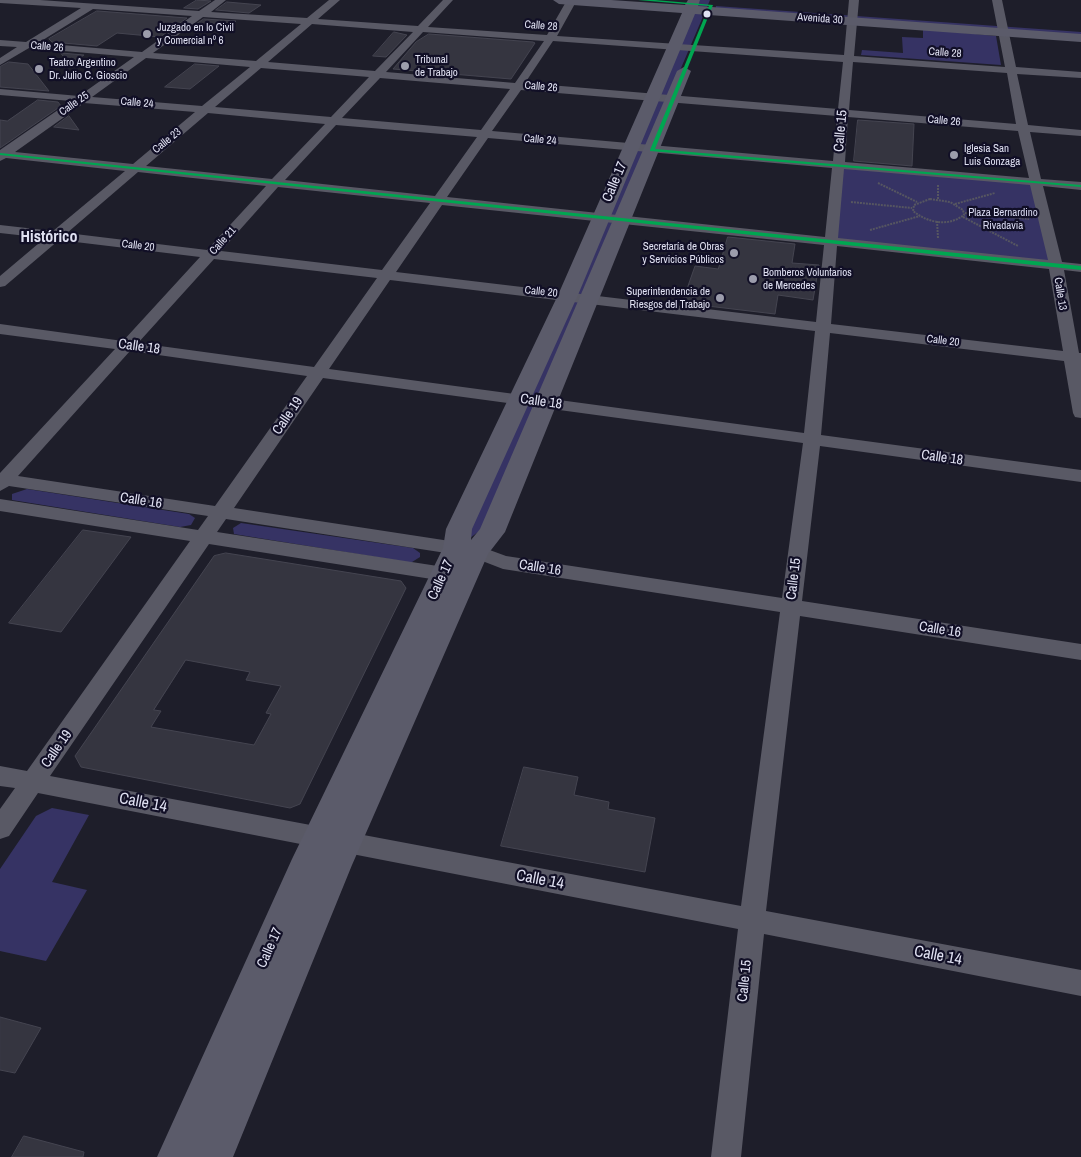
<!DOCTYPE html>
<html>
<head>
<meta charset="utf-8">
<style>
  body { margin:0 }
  canvas { display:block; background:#1e1e2a }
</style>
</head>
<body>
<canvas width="1081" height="1157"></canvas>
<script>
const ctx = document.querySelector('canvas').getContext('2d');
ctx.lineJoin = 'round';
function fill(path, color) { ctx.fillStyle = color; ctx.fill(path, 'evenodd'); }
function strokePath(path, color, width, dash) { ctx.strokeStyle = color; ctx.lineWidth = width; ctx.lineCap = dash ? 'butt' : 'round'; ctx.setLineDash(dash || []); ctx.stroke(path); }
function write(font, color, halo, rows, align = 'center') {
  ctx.font = font + ' "Archivo Narrow",sans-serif'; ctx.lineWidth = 4.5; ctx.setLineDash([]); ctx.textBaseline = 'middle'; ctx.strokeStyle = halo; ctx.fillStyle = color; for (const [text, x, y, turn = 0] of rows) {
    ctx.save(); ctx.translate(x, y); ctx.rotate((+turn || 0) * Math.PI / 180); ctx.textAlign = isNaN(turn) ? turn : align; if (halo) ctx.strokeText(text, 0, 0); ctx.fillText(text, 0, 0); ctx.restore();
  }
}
const green = new Path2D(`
  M696,0H710L486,526L466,541Z
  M716,6L1081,32V36L715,10Z
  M923,29L996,36L1001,65L861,55L862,50L903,53L902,37L923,38Z
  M838,165L1036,182L1056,266L832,240Z
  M27,489L189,514L195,518L191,525L180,527L12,500V494Z
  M241,523L413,548L420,553V557L412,562H407L234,534L233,528Z
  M52,808L89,815L52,882L87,890L46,961L0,951V869L36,816Z`);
const building = new Path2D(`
  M197,0L211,1L198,9L184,8Z
  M227,2L261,5L249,13L216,10Z
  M97,11H98L187,18L160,37L117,33L97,46L52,42L49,39Z
  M204,19L236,21L228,27L195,25Z
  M394,32L407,35L386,57L373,56Z
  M429,34L533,42L535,43L511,79L393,69L416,42Z
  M61,53L84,55L70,64Z
  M9,62L28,64L49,91L0,87V67Z
  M195,64L219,66L190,89L165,87Z
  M38,100L58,102L61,106L0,148V120L7,121Z
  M69,116L79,130L54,127Z
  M858,120L914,124L912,166L854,161Z
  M728,237L795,244L792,263L819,265L813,300L778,295L775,314L682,303L695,266L718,269Z
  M83,530L131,537L61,632L9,623Z
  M226,553L401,581L406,588L300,804L290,808L81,767L75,756L214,556ZM186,660L250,672L246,680L281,686L266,713L271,714L254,745L151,727L161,711L154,710Z
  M524,767L578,777L574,795L609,802L608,809L655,818L645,872L501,846Z
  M0,1017L41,1028L15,1073L0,1070Z
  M24,1136L84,1152L83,1157H12Z`);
const path = new Path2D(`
  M878,183L917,202
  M938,185V200
  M930,199L950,202L963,210L964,215C948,227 928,223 913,211L914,205Z
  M851,202L912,208
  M955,204L995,193
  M965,213L1029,219
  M963,217L1018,246
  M937,221L938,238
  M870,230L920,216`);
const minor = new Path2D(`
  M0,0H40L199,11L215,0H226L211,12L307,18L329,0H340L318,19L418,26L443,0H453L428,27L547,35L567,0H577L557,36L844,55L849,0H859L854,56L1005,67L992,0H1002L1016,67L1081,72V78L1017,74L1028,125L1081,130V136L1030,132L1041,179L1081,182V190L1043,186L1062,262L1081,264V272L1064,270L1079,353H1081V418L1075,417L1073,413L1064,361L830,333L821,435L1081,470V482L820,446L802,601L1081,644V660L800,616L766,911L1081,970V996L764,934L741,1157H711L738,929L38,793L9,836L0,839V809L15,788L0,786V766L27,771L190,541L0,511V499L198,530L208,516L9,486L0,491V473L115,349L0,334V324L123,341L200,257L59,240L5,286L0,287V276L45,238L0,233V225L53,231L125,171L6,158L0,161V150L71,101L0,95V89L79,96L134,57L29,48L0,65V58L17,47L0,46V40L26,42L81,8L0,3ZM93,9L192,16L142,52L38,43ZM203,17L301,24L256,61L153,53ZM312,24L413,32L375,71L268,62ZM423,32L544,41L515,83L386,72ZM553,41L843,62L838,109L525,83ZM146,58L250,67L202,106L92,97ZM853,62L1007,73L1016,124L849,110ZM261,68L369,77L331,117L215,107ZM380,78L510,89L481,130L342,118ZM521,90L837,116L833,161L492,131ZM84,103L195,112L133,164L15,152ZM208,113L325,124L272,179L146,166ZM848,117L1018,131L1029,178L845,162ZM336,125L477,137L435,196L285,180ZM488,138L832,168L825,237L447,197ZM844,169L1030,185L1048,260L838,238ZM138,172L266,186L207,250L67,233ZM278,187L430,203L382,270L221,251ZM442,205L824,245L816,322L396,272ZM837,246L1049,269L1063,351L831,324ZM214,259L377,278L314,367L138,343ZM390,280L815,331L804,433L329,369ZM130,351L307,376L215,506L18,476ZM323,378L803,443L782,598L506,556L476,545L234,508ZM226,519L472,557L503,569L780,612L741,906L50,776L209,544L457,583L464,581L467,576L464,571L457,569L217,532Z`);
const secondary = new Path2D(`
  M553,0H611L685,5L688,0H700L698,6L1081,34V42L695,14L578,295L472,529L471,540L480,529L677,71L684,67L691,71L505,532L488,554L352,865L233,1157H157L292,859L443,548L446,529L558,295L682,13L559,4Z`);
const bus1 = new Path2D(`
  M638,0H655L713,5L655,149L1081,185V187L650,151V150L709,6Z
  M0,153L1081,266V270L0,155Z`);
const markers = [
  [707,14,4.5,"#e0e1f2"],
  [147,34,5,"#9c9dac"],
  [405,66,5,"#9c9dac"],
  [39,69,5,"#9c9dac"],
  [954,155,5,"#9c9dac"],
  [734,253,5,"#9c9dac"],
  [753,279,5,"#9c9dac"],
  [720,298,5,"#9c9dac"]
];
const farStreetnames = [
  ["Avenida 30",820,19,4],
  ["Calle 28",541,26,4],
  ["Calle 26",47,47,5],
  ["Calle 28",945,53,4],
  ["Calle 26",541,87,5],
  ["Calle 24",137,103,5],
  ["Calle 25",74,104,-35],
  ["Calle 26",944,121,5],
  ["Calle 24",540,140,5],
  ["Calle 23",167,141,-39],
  ["Calle 21",223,241,-48],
  ["Calle 20",138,246,7],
  ["Calle 20",541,292,6],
  ["Calle 13",1060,294,81],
  ["Calle 20",943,341,7]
];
const farPoinames = [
  ["Juzgado en lo Civil",157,28],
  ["y Comercial nº 6",157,41],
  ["Tribunal",415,60],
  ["de Trabajo",415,73],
  ["Teatro Argentino",49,63],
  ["Dr. Julio C. Gioscio",49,76],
  ["Iglesia San",964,149],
  ["Luis Gonzaga",964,162],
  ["Secretaría de Obras",724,247,"right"],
  ["y Servicios Públicos",724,260,"right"],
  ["Bomberos Voluntarios",763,273],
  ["de Mercedes",763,286],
  ["Superintendencia de",710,292,"right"],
  ["Riesgos del Trabajo",710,305,"right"]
];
const farParknames = [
  ["Plaza Bernardino",1003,213],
  ["Rivadavia",1003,226]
];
const streetNames = [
  ["Calle 15",841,131,-85],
  ["Calle 17",615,182,-67],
  ["Calle 18",139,347,8],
  ["Calle 18",541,402,8],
  ["Calle 19",288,416,-56],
  ["Calle 18",942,458,8],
  ["Calle 16",141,501,9],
  ["Calle 16",540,568,9],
  ["Calle 15",794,579,-83],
  ["Calle 17",441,580,-65],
  ["Calle 16",940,630,9],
  ["Calle 19",57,749,-55],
  ["Calle 17",270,948,-66],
  ["Calle 15",745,981,-84]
];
const farDistrictnames = [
  ["Histórico",49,238]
];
const nearStreetnames = [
  ["Calle 14",143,803,11],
  ["Calle 14",540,880,11],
  ["Calle 14",938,956,11]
];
fill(green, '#363364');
fill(building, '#353540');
strokePath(building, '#444450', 1);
strokePath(path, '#565661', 2, [2, 1]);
fill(minor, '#595965');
fill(secondary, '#5b5b6a');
fill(bus1, '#00a651');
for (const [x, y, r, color] of markers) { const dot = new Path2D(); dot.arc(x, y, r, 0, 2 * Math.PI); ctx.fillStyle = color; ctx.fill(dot); strokePath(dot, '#110f26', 2); }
write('11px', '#e0e1f2', '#110f26', farStreetnames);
write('11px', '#e0e1f2', '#110f26', farPoinames, 'left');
write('11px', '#d9daf1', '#110f26', farParknames);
write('14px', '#e0e1f2', '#110f26', streetNames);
write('bold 16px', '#e0e1f2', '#110f26', farDistrictnames);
write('16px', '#e0e1f2', '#110f26', nearStreetnames);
</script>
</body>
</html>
